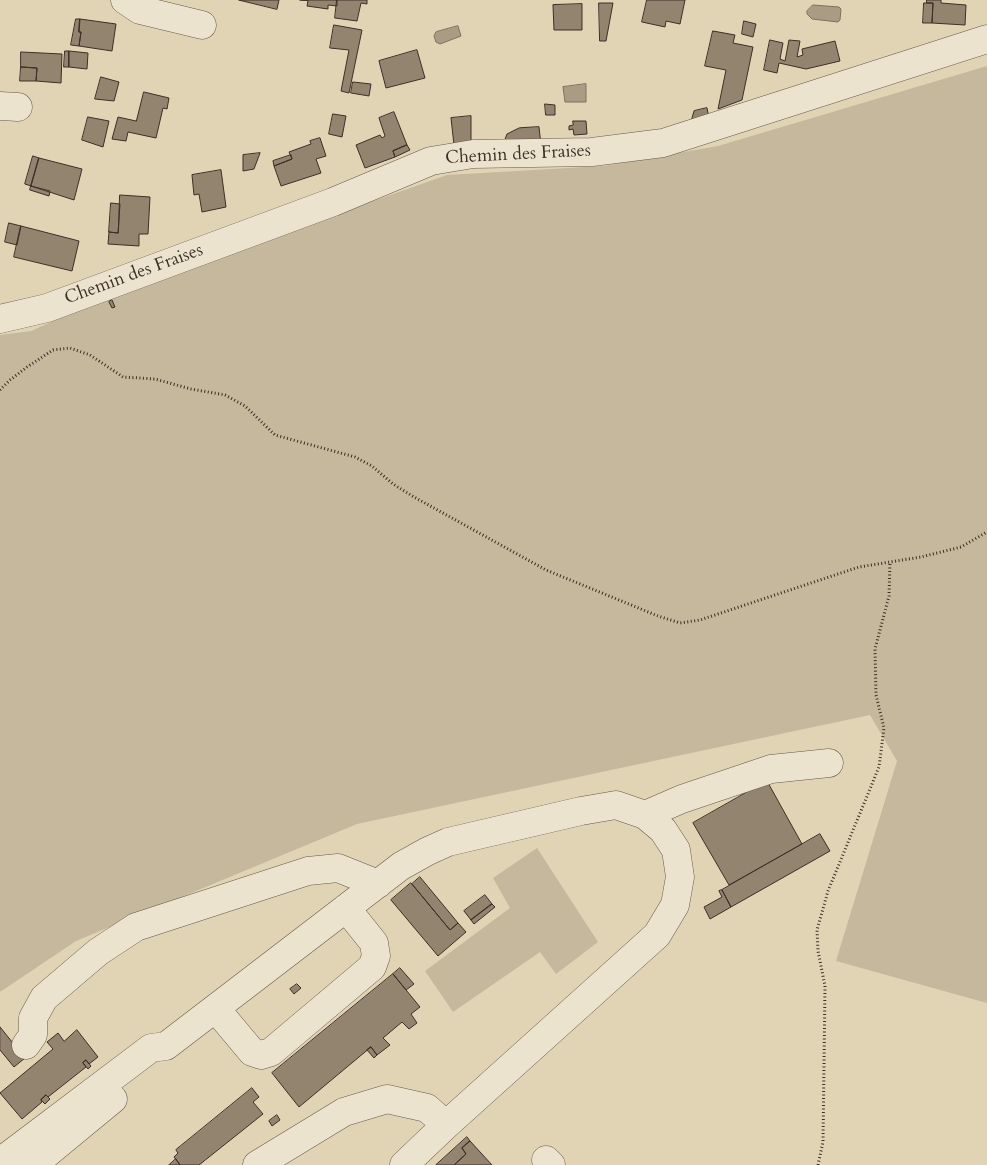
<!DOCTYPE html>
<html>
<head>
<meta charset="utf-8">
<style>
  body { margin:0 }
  canvas { display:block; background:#e1d4b5 }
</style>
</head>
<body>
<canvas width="987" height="1165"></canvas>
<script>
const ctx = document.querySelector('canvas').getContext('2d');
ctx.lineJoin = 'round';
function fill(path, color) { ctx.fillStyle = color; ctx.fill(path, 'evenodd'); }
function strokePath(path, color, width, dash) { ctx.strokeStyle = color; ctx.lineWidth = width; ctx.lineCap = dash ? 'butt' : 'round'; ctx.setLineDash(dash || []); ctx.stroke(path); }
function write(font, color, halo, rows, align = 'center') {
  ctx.font = font + ' Cardo,serif'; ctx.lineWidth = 4; ctx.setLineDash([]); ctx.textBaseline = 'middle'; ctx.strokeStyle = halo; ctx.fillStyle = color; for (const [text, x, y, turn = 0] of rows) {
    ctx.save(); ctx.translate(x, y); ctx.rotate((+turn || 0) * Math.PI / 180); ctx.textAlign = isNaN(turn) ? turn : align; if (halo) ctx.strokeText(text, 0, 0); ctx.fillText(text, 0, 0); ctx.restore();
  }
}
const green = new Path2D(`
  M987,66V1003L836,961L897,761L870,715L357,824L76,941L0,992V335L31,331L124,289L447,175L603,166L718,146Z
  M537,848L598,942L556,974L540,952L453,1012L425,971L510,908L493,878Z`);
const water = new Path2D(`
  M813,5L839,7L841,9L840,20L838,22L812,19L807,14V11Z
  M458,26L461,36L440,44L436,42L434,36L436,32Z
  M586,84V102H565L563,87Z`);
const building = new Path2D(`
  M239,0H279L277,9Z
  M300,0H337V6L328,5V9L307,6L308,1Z
  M337,0H367V4L361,3L357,21L335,18Z
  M647,0H685L680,24L666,21L665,27L642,22Z
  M927,0H941V3L966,5L965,25L932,23L933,3H927Z
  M599,3H613L606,41H600Z
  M924,3H933L932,23H923Z
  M582,4V30H554L553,5Z
  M76,19H80L79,32H81L79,46L71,45Z
  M80,19L116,24L112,51L79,46L81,32H79Z
  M744,21L756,24L753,37L742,34Z
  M334,25L362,30L349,93L341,91L349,50L330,48Z
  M713,31L735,35L733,43L753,47L742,100L718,109L726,70L705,66Z
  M770,40L783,43L780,59L785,61L789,40L800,41L797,57L803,55L802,49L835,41L840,61L806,69L779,63L777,73L764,70Z
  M417,50L425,78L386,88L379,61Z
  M65,51H69V67H64Z
  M69,51L88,53L87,69L69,67Z
  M21,52L62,54L61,83L36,81L37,68L21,67Z
  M21,67L37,68L36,81H20Z
  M101,77L119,82L114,101L95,99Z
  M353,82L371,84L369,96L351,93Z
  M144,92L169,98L167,109L163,108L156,138L128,132L126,141L112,139L118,117L136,121Z
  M545,104L555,105V115H546Z
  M707,108L710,123L690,125L694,111Z
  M394,112L407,145L393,151L395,157L365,168L356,145L380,135L382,138L385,136L379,118Z
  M333,114L346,116L342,137L329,134Z
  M471,116V144L454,145L451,118Z
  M88,117L109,121L103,147L82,140Z
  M573,121H586L587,134L574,135L573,129L569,130V126L573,125Z
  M539,127L541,145L502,147L507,134L519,128Z
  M320,138L326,156L316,159L321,173L281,186L274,166L292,159L289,152L311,144L310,141Z
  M407,145L410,150L395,157L393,151Z
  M260,153L254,169L243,171V155Z
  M291,155L292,159L274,166L273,161Z
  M33,156L39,158L31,186L25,184Z
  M39,158L82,169L74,200L31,186Z
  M221,170L226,207L202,212L199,194L194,195L192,175Z
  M31,186L50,191L49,196L30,190Z
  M120,195L150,197L148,234H139V246L108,244L109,232L118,233Z
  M111,203L120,204L118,233L109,232Z
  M9,223L21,226L17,245L5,242Z
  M21,226L79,241L72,271L14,257Z
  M112,300L115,307L112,308L109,302Z
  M767,781L802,844L729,885L693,823Z
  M820,834L830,851L731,907L722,890Z
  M420,877L458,923L450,930L412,884Z
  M411,883L450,930L458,923L466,932L438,956L391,900Z
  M722,890L731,907L710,919L704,907L722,897L719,891Z
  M485,895L492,904L471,920L464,911Z
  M492,904L495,907L474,924L471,920Z
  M400,968L414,984L406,990L393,974Z
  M393,974L420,1007L411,1014L417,1023L409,1029L402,1022L383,1038L390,1045L377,1055L371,1047L299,1107L272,1073Z
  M297,984L301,988L294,994L290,989Z
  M0,1027L25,1058L14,1067L0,1050Z
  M77,1030L98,1057L89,1064L86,1060L83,1063L86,1067L48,1097L46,1095L41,1100L42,1102L22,1119L0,1093L53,1049L47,1042L58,1033L64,1041Z
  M371,1047L377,1055L374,1058L367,1050Z
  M86,1060L91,1066L88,1069L83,1063Z
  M252,1088L259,1097L253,1102L263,1114L199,1165H180L174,1157L178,1153L176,1150Z
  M46,1095L50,1099L45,1104L41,1100Z
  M277,1115L280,1120L272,1126L269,1121Z
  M467,1137L470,1141L462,1148L466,1154L454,1165H436Z
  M470,1141L492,1165H454L466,1154L462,1148Z
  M176,1159L180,1165H169Z`);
const path = new Path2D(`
  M0,390L10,380L27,367L53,350L70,348L90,355L123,377L155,379L191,389L225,395L245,406L275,435L355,457L372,466L393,484L414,497L546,570L658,616L680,623L700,620L859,567L921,557L961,547L987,532
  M818,1165L823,1142L825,986L818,951L817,930L828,891L879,767L884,728L876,695L875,649L889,596L890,562`);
const minor = new Path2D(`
  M125,0L140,10L202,25
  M0,106L18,107
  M0,319L47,308L333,202L431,161L473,154L592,152L663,143L987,39
  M645,815L682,799L771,769L829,763
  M216,1009L252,1052L261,1055L271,1052L372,967L376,956L374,943L346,908
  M26,1045L33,1035V1018L44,998L98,952L136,927L308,871L338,868L378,884
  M546,1160L551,1165
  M0,1162L151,1048L166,1046L401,866L428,851L448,842L581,811L616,805L645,815L663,830L676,850L680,877L675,905L657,935L446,1125L404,1165
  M33,1165L113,1099
  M257,1165L344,1112L387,1099L427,1108L446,1125`);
const streetNames = [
  ["Chemin des Fraises",518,155,-3],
  ["Chemin des Fraises",134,275,-20]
];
fill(green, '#c5b89d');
fill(water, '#aa9c84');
strokePath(water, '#7f705e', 1);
fill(building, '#938470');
strokePath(building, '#3e2e26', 1);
strokePath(minor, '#67584a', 29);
strokePath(path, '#3e2e26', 3, [1, 2.5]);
strokePath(minor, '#ece3cf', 28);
write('18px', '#3e2e26', '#ece3cf', streetNames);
</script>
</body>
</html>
